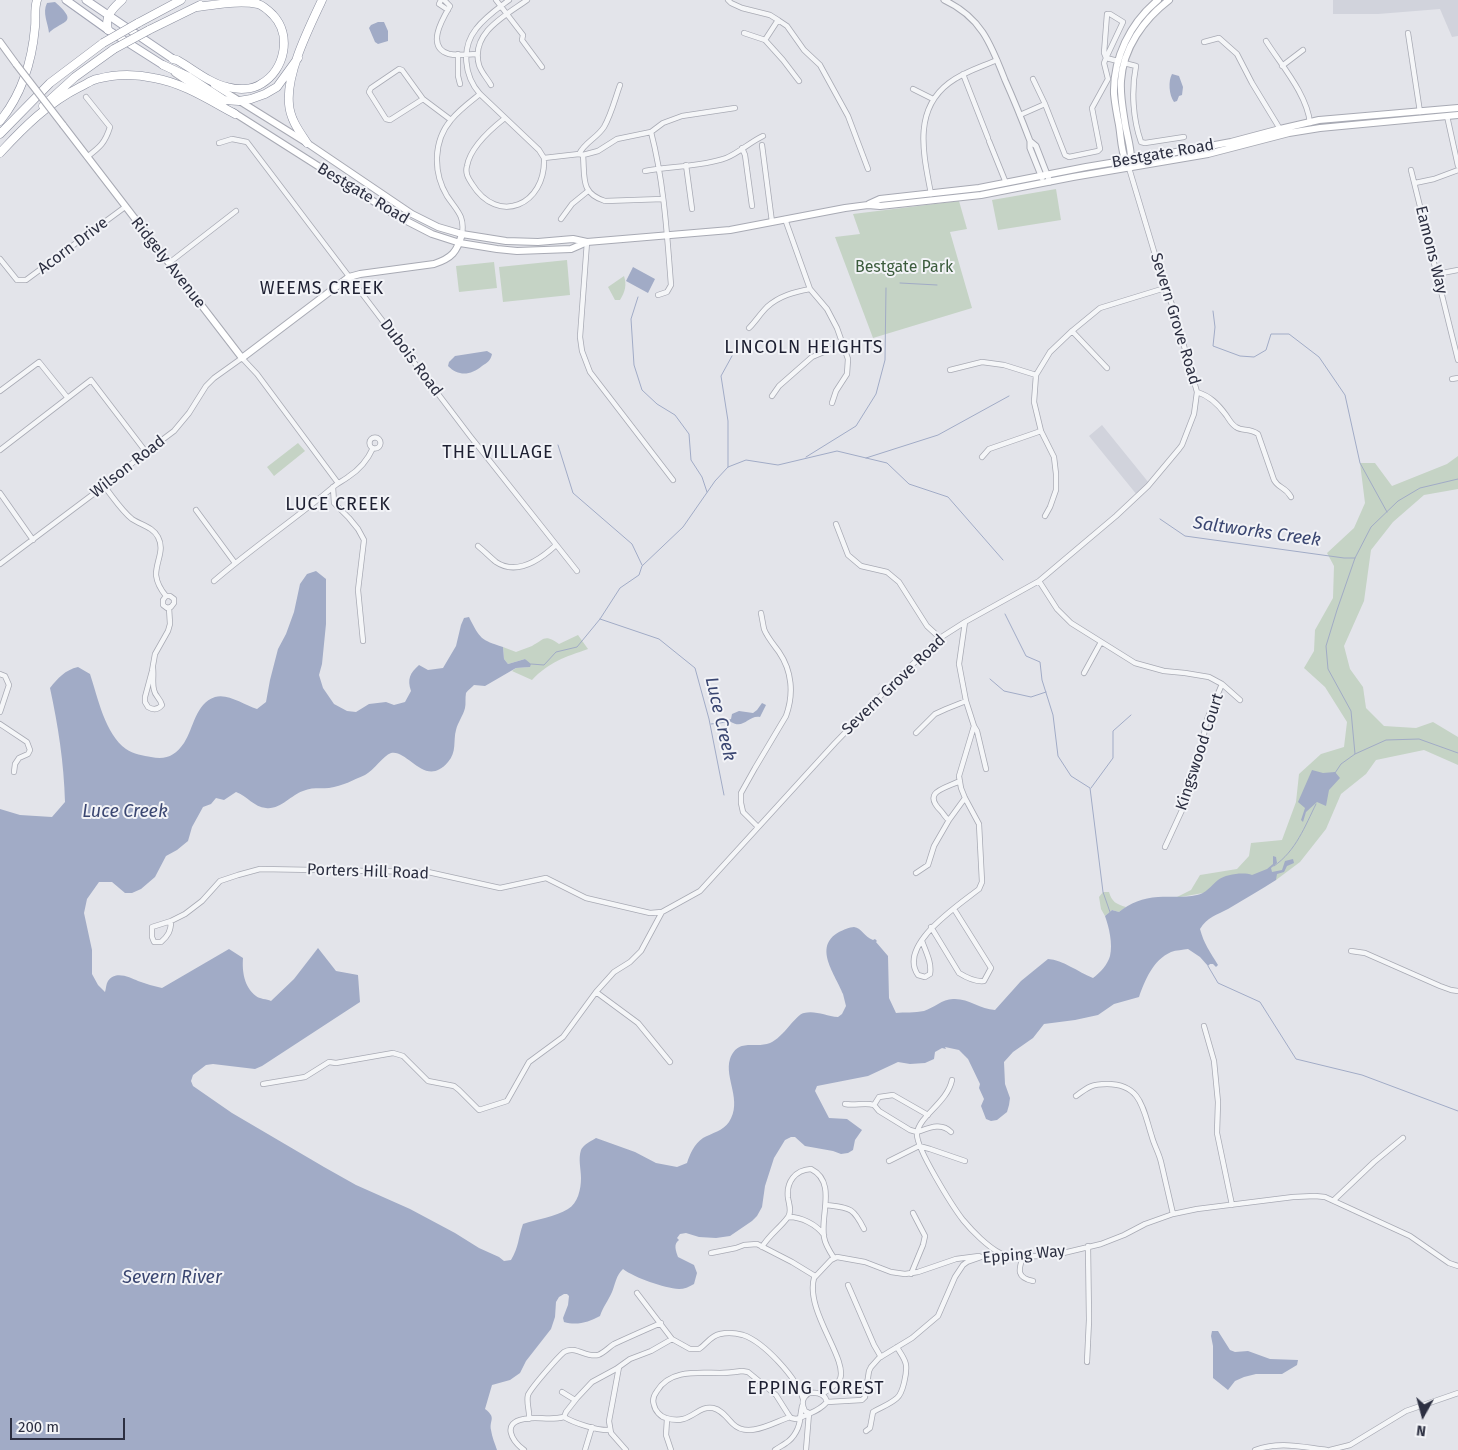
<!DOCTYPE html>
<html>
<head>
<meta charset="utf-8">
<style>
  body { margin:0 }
  #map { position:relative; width:1458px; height:1450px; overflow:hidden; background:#e3e4ea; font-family:"Fira Sans",sans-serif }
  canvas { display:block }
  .north { position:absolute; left:1398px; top:1390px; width:50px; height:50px; -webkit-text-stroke:4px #f2f3f7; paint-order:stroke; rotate:187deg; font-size:14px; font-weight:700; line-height:20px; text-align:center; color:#2c2f41 }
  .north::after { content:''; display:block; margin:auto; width:18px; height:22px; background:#2c2f41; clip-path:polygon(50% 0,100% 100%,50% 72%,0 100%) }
  .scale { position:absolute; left:10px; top:1418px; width:115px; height:22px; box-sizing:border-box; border:2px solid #2c2f41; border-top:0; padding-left:6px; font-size:15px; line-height:18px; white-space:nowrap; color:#2c2f41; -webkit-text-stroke:4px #f2f3f7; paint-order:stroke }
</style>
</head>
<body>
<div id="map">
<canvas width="1458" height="1450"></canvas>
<div class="north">N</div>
<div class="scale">200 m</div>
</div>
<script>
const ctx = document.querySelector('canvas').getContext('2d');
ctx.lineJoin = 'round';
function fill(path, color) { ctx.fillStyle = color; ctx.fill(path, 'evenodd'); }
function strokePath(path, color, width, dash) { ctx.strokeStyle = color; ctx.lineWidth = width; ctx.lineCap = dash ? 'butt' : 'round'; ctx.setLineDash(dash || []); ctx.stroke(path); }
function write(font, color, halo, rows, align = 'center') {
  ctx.font = font + ' "Fira Sans",sans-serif'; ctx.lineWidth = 4; ctx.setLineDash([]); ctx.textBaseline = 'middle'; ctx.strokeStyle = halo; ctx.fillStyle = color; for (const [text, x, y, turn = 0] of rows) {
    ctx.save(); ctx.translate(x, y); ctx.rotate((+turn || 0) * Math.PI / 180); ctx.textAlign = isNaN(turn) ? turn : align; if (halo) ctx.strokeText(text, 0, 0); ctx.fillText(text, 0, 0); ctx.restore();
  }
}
const built = new Path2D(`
  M1333,0H1458V36L1452,37L1440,9L1378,14H1333Z
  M1102,425L1149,483L1137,495L1089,436Z`);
const green = new Path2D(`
  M1056,189L1061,220L998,230L992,200Z
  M959,201L967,229L950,232L972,308L873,338L835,237L860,234L853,214Z
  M567,260L570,295L503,302L499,267Z
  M494,262L497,288L459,292L456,266Z
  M624,276C627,285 625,292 620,300H615L608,287Z
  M298,443L305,451L274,476L267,467Z
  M1458,456V489L1424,495L1393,522L1371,550L1364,601L1344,646L1350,669L1363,687L1366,708L1384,726L1416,728L1433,722L1458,737V765L1424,750L1376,760L1366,774L1341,794L1326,829L1300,862L1276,880L1175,898L1191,890L1200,875L1237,869L1249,856L1251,843L1282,840L1296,802L1299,774L1321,754L1344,747L1347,722L1325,687L1304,668L1314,651L1315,630L1333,598L1334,566L1327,553L1354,528L1365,503L1360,463H1375L1392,486L1447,464Z
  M578,635L588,649C565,657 549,662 532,680L512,671L516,668L530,667L525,659L508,664L504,659L503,647L516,652C521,650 527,648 532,646C545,639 544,634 559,644Z
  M1103,892H1109C1112,902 1116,904 1126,907L1119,912L1112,910L1105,916L1101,909L1099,897Z`);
const water = new Path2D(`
  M55,2C80,24 62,20 49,33C48,23 42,13 47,3Z
  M378,22H384L388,31V41L378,44L375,42L369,28L371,25Z
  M1172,74L1179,76L1183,87L1182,95L1179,96L1177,101L1174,102C1169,95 1168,81 1172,74Z
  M633,267L655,279L648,293L626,281Z
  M487,351L492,354C491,360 487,363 482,366C471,375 459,377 448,366L449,362L455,356Z
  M316,571L326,579V624L322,664L319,675L323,688L334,704L347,711L356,712L369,704L386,702L394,705L405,702L411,691C407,679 410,673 419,665L428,670L443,668L456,646L461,625L464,618L469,617C480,639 481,640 503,647L504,659L508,664L525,659L531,664L530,667L516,668L485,686L474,685C472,687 468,690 466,693C465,698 466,704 465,708C463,716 458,722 456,730C453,741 457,752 448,762C425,789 408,749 391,753C383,756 374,770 365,775C353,780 343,786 329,788C320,789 312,787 303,791C291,795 280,810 266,808C254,807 247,796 236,792L224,800L216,798L211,804L203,807L192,827L188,841L177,850L166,856L155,877L141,889L132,893H125L112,882H99L87,899L84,913L92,950V974L98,985L105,992C106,989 106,984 108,981C116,970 130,978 138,981C146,984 154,986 162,988L229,949L243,958C242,971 244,987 256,996C259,999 267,999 271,1001L294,979L318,948L336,971L358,975L360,1002L262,1066L255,1069L213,1064L206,1065L193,1075L191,1081L193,1086L232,1113L324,1167L356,1185L410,1209L455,1233L479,1248L499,1257L504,1261L511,1260C519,1247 518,1238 523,1224C537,1219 555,1217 568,1209C578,1203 581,1189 581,1178C581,1169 578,1159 581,1150C583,1145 591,1141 596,1138L635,1152L656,1163L677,1167L687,1163C690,1154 694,1144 703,1138C712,1133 723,1131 729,1122C743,1101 724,1078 730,1059C738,1037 755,1049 770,1043C784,1037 795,1015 804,1013C815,1010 826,1016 838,1017L842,1014L846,1006C845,1002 844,998 843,994C836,975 812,947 839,932C843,930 850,927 854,927C862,928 864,937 873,940L875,939L877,941L876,942L888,956L889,998L896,1013C904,1012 915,1013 924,1011C934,1008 942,999 953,999C968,998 980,1009 995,1010L1021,981L1048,959C1063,960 1078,972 1093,978C1100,973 1108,964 1110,956C1113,944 1109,927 1105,916L1112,910L1119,912C1130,903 1143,898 1158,897C1171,896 1183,898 1197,895C1205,894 1212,885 1218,880C1226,874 1244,872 1252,875L1267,869L1273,864V856L1276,857L1277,863L1271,868L1272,872L1282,870L1285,861L1293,859L1294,863L1287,866L1284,872L1277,874L1276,880C1261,890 1244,899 1228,909C1217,915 1207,917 1200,929C1204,944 1210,952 1218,965L1216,967L1213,964H1210L1208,966L1200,957L1188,949C1183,950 1176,950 1171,952C1153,960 1145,980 1139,997L1114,1004L1098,1015L1075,1020L1044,1024L1033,1038L1013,1052L1004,1062L1005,1084L1010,1098L1009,1105L1007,1112L997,1120L991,1121L986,1119L981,1106L984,1099L979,1088L980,1084L968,1059L959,1050L945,1047L946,1049L942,1048L935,1052L934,1059L925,1063L910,1064L898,1062L868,1076L817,1086L815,1091L829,1118L847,1119L862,1130L855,1140L853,1150L848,1153L841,1154L833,1151L805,1146L795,1137H791L785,1140L774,1158L765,1186L762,1207L757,1216L752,1221L730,1236L716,1238L699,1237L686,1233L680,1234L677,1238L679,1240C673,1244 676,1251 678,1257L694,1265L697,1273L694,1284C689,1287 684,1289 679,1289C664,1288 635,1278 623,1269C616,1275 615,1285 612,1292C608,1301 603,1307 600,1316C589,1322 577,1326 564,1322L563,1318L568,1305L569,1296L567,1294H564L559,1297L556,1302L555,1317L551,1329L526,1361L520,1373L510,1380L492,1385L485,1409C497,1418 489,1420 491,1430C492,1437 495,1444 497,1450H0V809L20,815L52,817L65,802C64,763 58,725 50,688C58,678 65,670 78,667L90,674C98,698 105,734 126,749C133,754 144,756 151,757C166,760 175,756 184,743C194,728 195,704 215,697C228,693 244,705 257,709L266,702L270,680L278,649L286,634L294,612L300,584L307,574Z
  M762,703L766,705L760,717C748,715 744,730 731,722L727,723V720L731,719L732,714L739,711L753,713L757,710Z
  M1312,770L1323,773L1335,772L1340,778L1329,790L1326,806L1317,802L1306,812L1303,822L1301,820L1305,808L1298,802Z
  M1212,1331H1218L1230,1350L1235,1352L1248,1351L1270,1359L1298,1360L1297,1365L1282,1374H1256L1244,1377L1235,1381L1228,1390L1213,1378V1346L1211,1336Z`);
const stream = new Path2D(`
  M900,283L937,285
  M638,297L631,319L634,365L642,390L657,404L675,415L689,434L691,460L702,477L707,492
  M1213,311L1215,327L1213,346L1240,356L1254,357L1266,350L1271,334H1289L1319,357L1345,395L1360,463L1387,512
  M558,445L573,493L632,544L642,565
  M806,457L856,426L876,394L885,360L886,288
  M866,458L938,435L1009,396
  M728,467V421L721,376L732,356
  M1160,519L1185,536L1344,558H1355
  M1005,614L1026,656L1040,662L1042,680L1053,715L1058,756L1071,776L1090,788L1103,892L1110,912
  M600,619L659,639L695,668L709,719L724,795
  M531,664L544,665L556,652L577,647L600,619L620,588L639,575L642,566L683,527L715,481L728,467L746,460L778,465L837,451L887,463L909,484L948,497L1003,560
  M990,679L1004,691L1031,697L1046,692
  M711,724L727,722
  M1355,754L1386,740L1419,739L1458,753
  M1335,773L1341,764L1355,754L1351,711L1328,669L1326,646L1337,610L1355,558L1371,527L1398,501L1420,488L1458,479
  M1091,788L1113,758V731L1131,715
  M1274,866C1296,851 1305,826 1316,804
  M1208,966L1218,983L1260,1002L1296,1059L1362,1075L1458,1111`);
const minor = new Path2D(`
  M441,0L439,4L448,10
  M444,0L450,6C443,18 425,47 449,54C457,56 469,54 477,54
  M496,0L523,35L522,40L542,67
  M509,0C497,9 485,17 476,29C461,48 464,76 480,94L539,150L544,158
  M728,0L731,3L742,8L770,15L778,20L787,26L804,50L820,65L848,116L868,169
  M744,33L765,40L783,60L799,81
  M1408,33L1420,112
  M765,40L778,20
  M1266,41C1281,65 1307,94 1310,123
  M1204,42L1219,38L1237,54L1252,83L1280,129
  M458,54V76L460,84
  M1124,63L1136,66C1131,91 1133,119 1141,142L1145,143L1184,137
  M1282,66L1303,50
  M963,74L988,138
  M1033,79L1045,104L1065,155L1069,157L1098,151L1100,149L1092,108L1108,79L1104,63L1106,58L1123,22L1110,14H1107L1104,53L1106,58L1118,61
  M491,85C487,78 481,72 479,65C470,33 506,15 527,0
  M913,89L933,99
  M86,97L110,127C105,143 100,147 87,157
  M423,99L390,120L386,119L369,92L371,88L399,69L402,70L423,99L451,120
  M1020,115L1045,104
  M1447,116L1458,166
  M505,118C491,129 470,148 467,166C465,173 468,178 472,184C498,226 546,205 544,158
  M651,132C664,182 667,234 671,285L667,292L658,295
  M989,141L1006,183
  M219,143L232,139L247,142L470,436L577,571
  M762,145L772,222
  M742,148L745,155L752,206
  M579,154C585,142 597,138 604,127C611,115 615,99 620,85
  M583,155C585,178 580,193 605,201L663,199
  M544,158L579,154L583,155L598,151L617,139L651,132L663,123L682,116L735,108
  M686,165L692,209
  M1411,170L1458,360
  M645,171C671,166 701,167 726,158C739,153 750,142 763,136
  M1415,183L1434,179L1458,170
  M931,194C924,156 912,111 949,83C963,72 981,67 997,60
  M561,219L572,204L588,191
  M785,219L810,289L827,309L837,328L848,359L847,374L836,391L832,403
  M462,234C465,216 457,211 447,196C433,173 433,141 451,120C459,110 470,102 480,94
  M587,242L580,337L582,351L590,372L673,480
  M0,259L17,280H26L125,207
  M169,263L236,211
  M1437,274L1458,270
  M749,328C755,322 760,314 767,307C779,296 794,292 810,289
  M1072,331L1107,368
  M950,370L982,362L1004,365L1036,375
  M1452,379L1458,378
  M0,391L39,362L67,397
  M1197,392C1210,396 1218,404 1226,415C1229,419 1231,424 1236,427C1243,432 1248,427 1258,434L1274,480C1279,489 1285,486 1291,497
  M772,396L779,386L812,357L843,344
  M369.5 443a5.5 5.5 0 1 1 11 0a5.5 5.5 0 1 1-11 0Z
  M0,450L91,380L146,452
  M982,457L989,449L1041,431
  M104,486C113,497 121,510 132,519C141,525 153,527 158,537C165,550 156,561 156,575C157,583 161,590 166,596H170L174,599V603L171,607L167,608L163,605V600L166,596
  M333,487L334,503L349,518L358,529L364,540L358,590L363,641
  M0,493L33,540
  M196,510L235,563
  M1045,516L1050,507L1056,490V474L1054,457L1041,431L1034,402L1036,375L1050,352L1072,331L1100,308L1165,288
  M836,524L848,555L861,566L887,572L899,582L927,626L940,638
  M478,546C484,551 490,557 496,562C517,576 541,559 556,545
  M0,564L104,486L146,452L174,431L189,413L206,386L214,378L242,358L257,374L338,483
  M214,581C252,548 294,520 332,488C337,483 343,481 348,477C359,470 368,459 373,448
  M1039,581L1057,609L1071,623L1135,663L1164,671L1185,673L1209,677L1222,684L1240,700
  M153,668C154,676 152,683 154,690C155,696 160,698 162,705C158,710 153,710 148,707L145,702V697L152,671L155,654L168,631L170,624L169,608
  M1084,673L1101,642
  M0,674L5,676L9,685L0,712
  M0,724L27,742L30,750L28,754L19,758L15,764L14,772
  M974,726L977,731L986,769
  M916,733L935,714L946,709L966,701
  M949,820C945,818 944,814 941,811C922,792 943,789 960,781
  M758,827L743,812L741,803V793L755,768L786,716C794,694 792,671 779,652C774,645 767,637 764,629C763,624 762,618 761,613
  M1165,847L1189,795L1201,753L1206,722L1222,684
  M916,873L928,865L934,846L949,820L965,798
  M171,921C171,931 168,936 161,942H154L152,937V927L171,921L185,914L202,901L220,881L238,875L260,869L428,872L500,888L546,878L586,898L650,913L662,912
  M931,927L959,973C967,978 975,982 984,981L991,968L954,909
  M922,941C926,952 932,963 930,974L925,977L918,975C897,945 959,905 979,889L982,882L979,824L965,798L961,788L959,776L974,726L966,701L959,664L965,622
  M1351,951L1365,953L1440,986L1451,990L1458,991
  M596,992L638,1023L670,1062
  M1204,1026L1214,1061L1218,1102L1217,1133L1232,1205
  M952,1080C947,1103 920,1115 917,1133C915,1147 953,1207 963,1220C972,1231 988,1247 1000,1253
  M263,1084L305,1077L329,1062L336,1063L393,1053L403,1056L428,1081L454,1086L459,1090L479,1110L507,1101L529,1062L563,1037L596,992L614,972L630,962L641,951L662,912L700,891L835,743L895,681L940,638L965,622L1039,581L1116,516L1148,486L1179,449L1182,445L1194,414L1197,392L1173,307L1165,288L1129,168
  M1076,1096C1088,1087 1092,1084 1107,1084C1142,1084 1143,1110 1152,1137C1154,1145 1159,1153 1161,1162C1165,1179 1169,1197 1173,1214
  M845,1104C855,1106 865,1102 874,1105
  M874,1105L879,1097L893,1095L928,1115
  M874,1105L879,1111L910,1130L917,1132
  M917,1132C929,1128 941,1122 951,1132
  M919,1146L930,1149L965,1161
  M889,1161L919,1146
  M1334,1200L1374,1162L1403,1138
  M826,1205C850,1208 853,1207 864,1229
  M789,1217C801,1217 816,1224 824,1235
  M762,1247C769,1235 780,1228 788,1217C792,1212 789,1204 788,1198C786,1182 795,1170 811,1169C837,1182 820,1215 824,1237C825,1244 830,1252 834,1258
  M711,1253L736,1248L744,1245L757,1244L792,1262L815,1276
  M1023,1257C1018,1270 1017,1278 1033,1281
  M911,1274L923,1245L925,1236L913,1213
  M848,1285L874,1345L881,1357
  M637,1293L672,1339L690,1349H699C707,1344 710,1336 720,1334C728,1332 736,1333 743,1335C764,1342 797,1378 803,1399
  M1087,1362L1089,1320L1088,1246
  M619,1367L609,1421L611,1433L626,1450
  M562,1392L575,1400
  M822,1394C828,1390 837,1385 840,1379C848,1359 805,1311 814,1278L831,1260L837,1257L865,1262L891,1272L905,1274L918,1272L956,1259L979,1256
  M827,1402L862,1400L865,1397L869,1371L871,1367L879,1358L912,1338L938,1316L955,1277L963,1265L967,1262L987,1255L1001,1254L1023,1257L1055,1255L1101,1244L1124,1235L1145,1224L1173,1214L1197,1209L1293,1197L1315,1196L1325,1197L1410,1236L1449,1263L1458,1266
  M802,1406L800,1418C811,1412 818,1412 827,1402
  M809,1413L805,1411C801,1403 802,1398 809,1393C817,1392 825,1393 827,1402
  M564,1417L566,1412L577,1398L592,1382L616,1369L630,1359L651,1351L672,1339
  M564,1417C574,1423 598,1431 610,1430
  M529,1419C530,1411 526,1403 528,1395C531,1388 557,1358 564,1352C575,1345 586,1358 598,1355C604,1353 609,1347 614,1344C629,1337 645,1330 661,1323
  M667,1419L666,1435L671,1450
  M866,1431L870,1428L873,1412C881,1407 889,1405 897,1398C903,1393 907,1373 906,1365C905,1358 900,1353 897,1347
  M524,1450C512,1441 501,1423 524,1419C538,1416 549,1421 564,1417
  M585,1450L592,1427
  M775,1450C779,1447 782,1446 786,1443C794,1438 800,1427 800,1418L796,1419L791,1418L788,1414L776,1395L748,1372L742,1371C735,1372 727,1373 720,1373C698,1373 670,1369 657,1391C654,1395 652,1400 654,1405C655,1411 661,1417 666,1418C691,1426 696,1405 713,1408C722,1410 727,1418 733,1424C748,1439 774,1422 790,1417
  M806,1450L809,1413
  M1255,1450C1280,1441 1301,1447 1327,1450
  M1330,1450L1350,1445L1406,1411L1458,1393`);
const tertiary = new Path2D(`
  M944,0C981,17 991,44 1005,80C1014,100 1022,120 1030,141V148L1042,178
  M1030,141L1036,146L1050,182`);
const secondary = new Path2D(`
  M0,42L16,64
  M175,73L210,97
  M214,85L307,143L412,214L438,227L462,234L506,241L538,242L573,239L587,242
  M233,112L395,215L432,234L460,243L497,249L517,251L571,249L587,242L730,230L845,208L868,205L880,206L981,195L1073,177L1208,154L1289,133L1320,128L1458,115
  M63,125L242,358L349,277L360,274L434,264C452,258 457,252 462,234
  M1126,162C1121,151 1121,137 1119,125C1117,115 1115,104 1114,94C1113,58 1130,23 1158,0
  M1131,162C1132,150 1127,136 1125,123C1123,110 1120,95 1121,81C1123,48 1144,19 1169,0
  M869,204L880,199L979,188L1086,167L1194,149L1231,142L1280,129L1319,120L1458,108`);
const primary = new Path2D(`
  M66,0L108,30L163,65
  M86,0L173,59`);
const motorway = new Path2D(`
  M138,23L181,0
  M108,30C104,17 113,8 122,0
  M149,30L200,5
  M173,59L177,60C193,69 209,83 227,87C238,90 252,90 261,84C285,70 292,35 273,15C268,10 264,6 258,4C238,0 216,5 197,7
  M163,65L189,77L224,100L239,101L251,99L265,94L277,87L298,58
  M43,106L75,77L114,49
  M0,121C22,94 32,62 35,27C36,18 34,9 37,0
  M0,134L50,83L103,43
  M307,143C299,131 290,119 289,104C286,73 309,28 322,0
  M0,153C24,127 48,103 80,87C85,85 91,80 97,79C115,74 136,74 154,78C183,83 209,100 235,114`);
const secondaryBridge = new Path2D(`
  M16,64L63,125`);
const motorwayBridge = new Path2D(`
  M103,43L138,23
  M114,49L149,30`);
const streetNames = [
  ["Bestgate Road",1163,154,-10],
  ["Bestgate Road",363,194,31],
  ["Acorn Drive",73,246,-37],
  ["Eamons Way",1431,250,76],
  ["Ridgely Avenue",168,263,52],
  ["Severn Grove Road",1175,319,73],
  ["Dubois Road",411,358,53],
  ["Wilson Road",128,467,-38],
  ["Severn Grove Road",894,685,-44],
  ["Kingswood Court",1200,752,-72],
  ["Porters Hill Road",368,872,2],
  ["Epping Way",1024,1255,-5]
];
const parkNames = [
  ["Bestgate Park",904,268]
];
const neighbourhoodNames = [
  ["WEEMS CREEK",322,289],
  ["LINCOLN HEIGHTS",804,348],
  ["THE VILLAGE",498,453],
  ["LUCE CREEK",338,505],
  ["EPPING FOREST",816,1389]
];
const waterNames = [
  ["Saltworks Creek",1257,532,8],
  ["Luce Creek",720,719,77],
  ["Luce Creek",125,812],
  ["Severn River",172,1278]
];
fill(built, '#d1d3dc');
fill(green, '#c5d3c5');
fill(water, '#a1abc6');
strokePath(stream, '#a1abc6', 1);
strokePath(minor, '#a8aab4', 6);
strokePath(tertiary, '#a8aab4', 7);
strokePath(secondary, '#a8aab4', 8);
strokePath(primary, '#a3a6b5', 9);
strokePath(motorway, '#8b8f9f', 9);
strokePath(minor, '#f5f6f8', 4.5);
strokePath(tertiary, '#f5f6f8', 5);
strokePath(secondary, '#fff', 6);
strokePath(primary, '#fff', 7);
strokePath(motorway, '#fff', 8);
strokePath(secondaryBridge, '#a8aab4', 8, []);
strokePath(motorwayBridge, '#8b8f9f', 9, []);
strokePath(secondaryBridge, '#fff', 6);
strokePath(motorwayBridge, '#fff', 8);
write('16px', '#2c2f41', '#f2f3f7', streetNames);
write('16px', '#3b5b3c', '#f2f3f7', parkNames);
ctx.letterSpacing = '1px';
write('18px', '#1e2032', '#f2f3f7', neighbourhoodNames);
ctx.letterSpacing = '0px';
write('italic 18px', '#3a4671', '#f2f3f7', waterNames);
</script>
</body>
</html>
